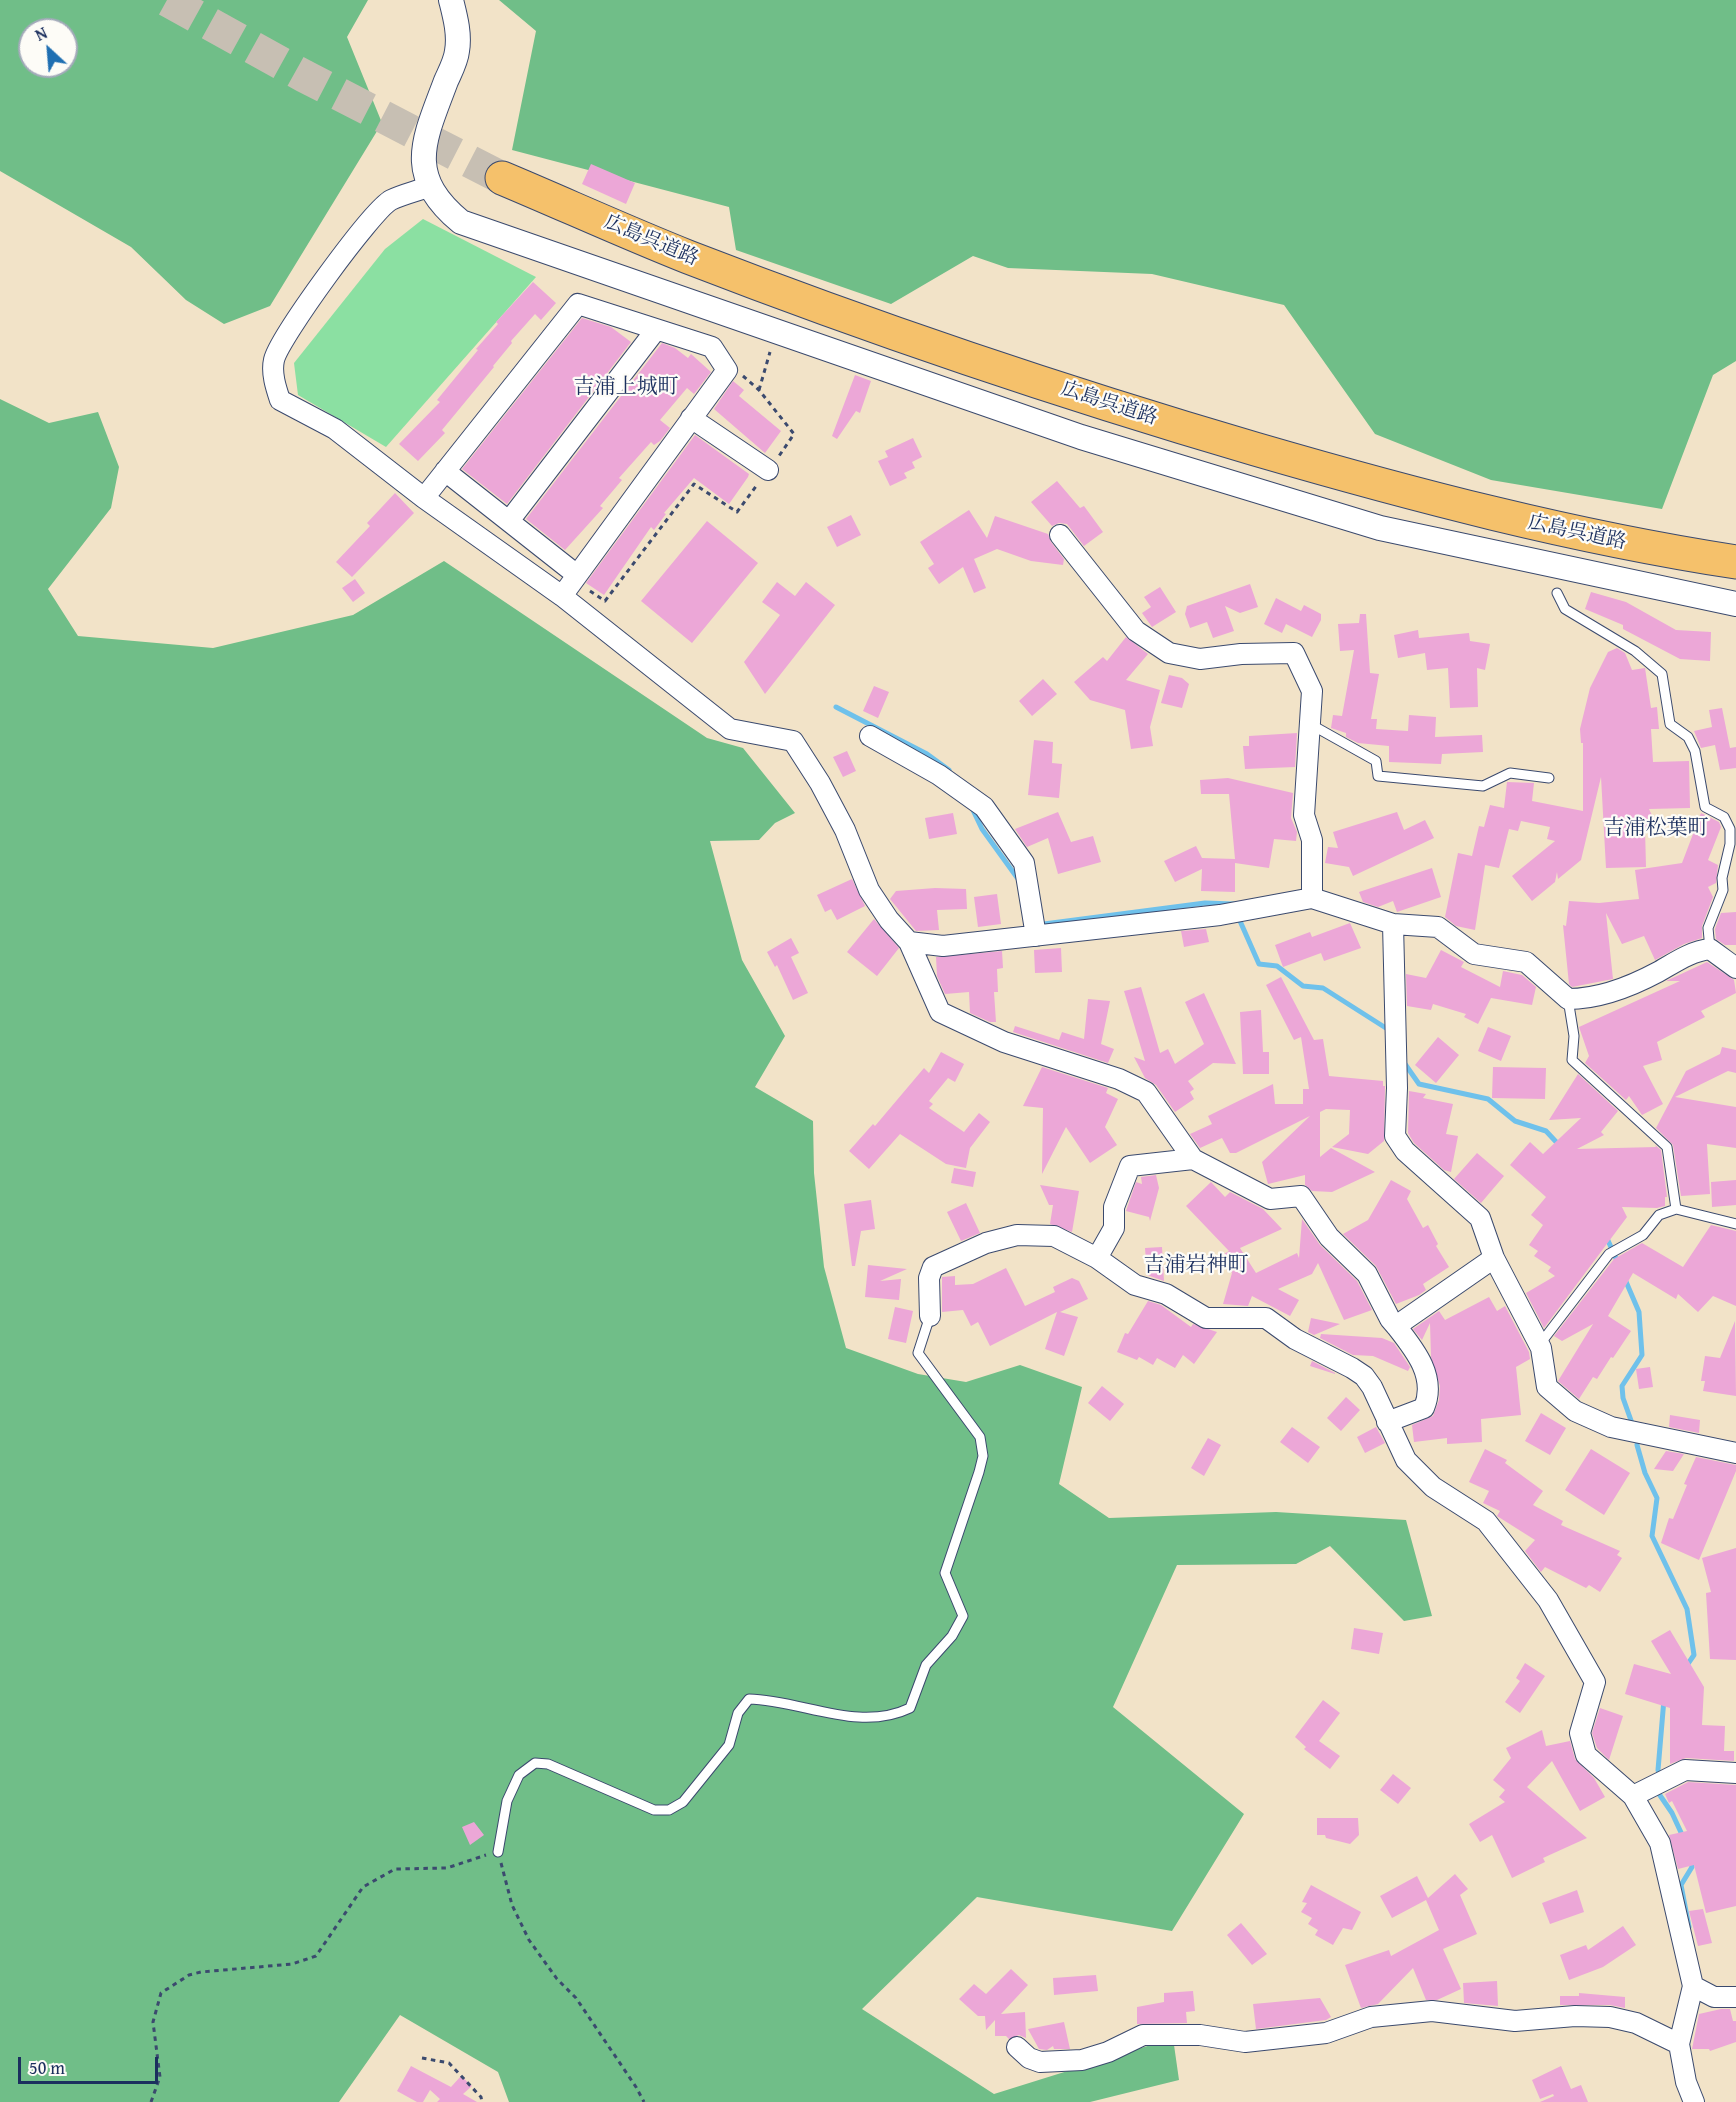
<!DOCTYPE html>
<html>
<head>
<meta charset="utf-8">
<style>
  body { margin:0 }
  #map { position:relative; width:1736px; height:2102px; overflow:hidden; background:#f2e3c8; font-family:"Gentium Book Plus",serif }
  canvas { display:block }
  .north { position:absolute; left:18px; top:18px; width:60px; height:60px; box-sizing:border-box; background:#fdfcf7; border:2px solid #a3aaba; border-radius:50%; rotate:334deg; font-size:16px; font-weight:700; line-height:24px; text-align:center; color:#1b2f5e }
  .north::after { content:''; display:block; margin:auto; width:21px; height:27px; background:#1f6fb2; clip-path:polygon(50% 0,100% 100%,50% 72%,0 100%) }
  .scale { position:absolute; left:18px; top:2057px; width:140px; height:27px; box-sizing:border-box; border:3px solid #1b2f5e; border-top:0; padding-left:8px; font-size:18px; line-height:21px; white-space:nowrap; color:#1b2f5e; -webkit-text-stroke:4px #fdfcf7; paint-order:stroke }
</style>
</head>
<body>
<div id="map">
<canvas width="1736" height="2102"></canvas>
<div class="north">N</div>
<div class="scale">50 m</div>
</div>
<script>
const ctx = document.querySelector('canvas').getContext('2d');
ctx.lineJoin = 'round';
function fill(path, color) { ctx.fillStyle = color; ctx.fill(path, 'evenodd'); }
function strokePath(path, color, width, dash) { ctx.strokeStyle = color; ctx.lineWidth = width; ctx.lineCap = dash ? 'butt' : 'round'; ctx.setLineDash(dash || []); ctx.stroke(path); }
function write(font, color, halo, rows, align = 'center') {
  ctx.font = font + ' "Gentium Book Plus","Noto Serif JP",serif'; ctx.lineWidth = 4.5; ctx.setLineDash([]); ctx.textBaseline = 'middle'; ctx.strokeStyle = halo; ctx.fillStyle = color; for (const [text, x, y, turn = 0] of rows) {
    ctx.save(); ctx.translate(x, y); ctx.rotate((+turn || 0) * Math.PI / 180); ctx.textAlign = isNaN(turn) ? turn : align; if (halo) ctx.strokeText(text, 0, 0); ctx.fillText(text, 0, 0); ctx.restore();
  }
}
const green = new Path2D(`
  M423,219L536,277L386,447L298,395L294,363L385,249Z`);
const forest = new Path2D(`
  M0,0H368L347,37L382,123L270,306L224,324L186,300L131,247L0,171ZM30,30H66V66H30Z
  M499,0H1736V361L1713,375L1662,509L1491,480L1375,434L1284,305L1152,274L1008,268L973,256L891,304L736,250L729,207L512,150L536,31Z
  M0,399L49,423L98,412L119,467L111,508L48,589L78,636L213,648L353,615L444,561L707,738L743,748L795,813L775,823L759,840L710,841L742,960L785,1036L755,1087L813,1121L814,1173L824,1267L846,1348L918,1374L966,1382L1020,1365L1082,1387L1059,1484L1109,1518L1276,1512L1406,1520L1432,1616L1404,1621L1330,1546L1296,1564L1177,1565L1113,1707L1244,1814L1172,1931L977,1897L862,2009L994,2094L1173,2038L1179,2080L1090,2102H509L498,2072L400,2015L339,2102H0Z`);
const stream = new Path2D(`
  M836,707L927,754L949,770
  M972,808L982,829L1021,883
  M1240,921L1259,964L1277,966L1303,986L1323,988L1389,1030
  M1044,924L1205,903L1234,904
  M1405,1064L1419,1084L1488,1099L1515,1121L1546,1131L1559,1145
  M1606,1236L1618,1263
  M1624,1277L1639,1312L1642,1355L1622,1386L1623,1398L1633,1426
  M1637,1445L1645,1473L1657,1498L1652,1536L1687,1609L1694,1655L1685,1668
  M1658,1770L1664,1699
  M1657,1791L1672,1813L1684,1839
  M1689,1927L1681,1885L1692,1867L1690,1859`);
const building = new Path2D(`
  M591,164L635,183L626,204L582,184Z
  M533,282L556,303L541,320L535,314L511,341L512,343L493,366L494,367L442,430L445,433L418,461L399,444L440,402L437,400L478,350L476,349L498,324L496,322Z
  M582,318L611,327L631,342L507,504L462,469Z
  M662,343L675,348L688,358L691,354L711,372L694,394L687,388L660,420L670,428L660,441L654,445L651,442L619,478L622,480L600,506L603,508L565,550L526,519Z
  M855,375L871,381L860,413L856,411L837,439L832,436Z
  M733,381L744,390L739,396L781,431L765,453L714,409Z
  M695,435L749,474L748,477L729,504L694,478L664,513L666,514L654,530L651,527L604,595L586,583Z
  M913,438L922,457L912,462L915,468L904,473L907,478L890,486L878,461L888,457L885,451Z
  M1057,481L1080,508L1084,506L1103,532L1084,546L1067,524L1059,523L1052,526L1031,502Z
  M395,493L414,513L352,577L336,562L370,526L367,523Z
  M969,510L987,538L995,516L1048,534L1051,542L1064,559L1063,565L1031,561L997,549L974,559L986,588L974,593L963,567L939,584L928,568L934,564L920,542Z
  M851,515L861,535L837,547L827,527Z
  M707,521L758,563L692,643L641,601Z
  M355,579L365,593L353,602L342,588Z
  M777,582L795,596L806,582L835,605L765,694L744,662L780,615L762,602Z
  M1250,584L1258,607L1240,613L1225,606L1234,631L1213,638L1207,622L1190,628L1185,614L1187,606Z
  M1160,587L1176,612L1152,627L1142,613L1151,607L1144,597Z
  M1591,592L1626,602L1676,630L1711,632L1710,661L1680,659L1623,629V625L1585,609Z
  M1276,598L1301,611L1304,605L1321,614V620L1312,637L1286,624L1282,633L1264,624Z
  M1360,614H1366L1370,673L1379,674L1371,719H1377L1376,729L1408,731L1409,715L1436,717L1435,737L1482,735L1483,752L1442,754L1441,764L1389,762V746L1358,743L1346,737V733L1331,728L1333,715L1342,716L1354,650L1340,651L1338,624L1359,623Z
  M1418,630L1419,638L1469,633L1470,641L1490,644L1485,670L1477,668L1478,707L1450,708L1448,668L1427,670L1425,653L1398,658L1394,635Z
  M1126,637L1148,654L1126,680L1160,690L1150,727L1153,746L1131,749L1125,710L1090,700L1074,682L1103,657L1107,661Z
  M1617,648L1625,653L1632,670L1645,668L1651,708L1657,707L1659,729H1651L1653,762L1689,761L1690,808L1649,809L1656,824L1645,828L1646,867L1606,868L1601,777L1581,860L1558,879L1557,872L1555,882L1532,901L1512,876L1555,841L1547,839L1550,827L1521,821L1518,831L1509,829L1499,868L1485,865L1475,930L1456,926L1445,917L1458,853L1472,856L1479,826L1484,827L1490,805L1504,808L1507,782L1534,783L1532,801L1583,811V743H1581L1580,729L1590,688L1608,652Z
  M1169,675L1182,678L1189,684L1182,708L1161,703Z
  M1043,679L1057,694L1032,716L1019,701Z
  M874,686L889,692L878,718L863,711Z
  M1722,708L1730,748L1736,747V768L1720,770L1715,745L1701,748L1694,731L1712,727L1709,710Z
  M1297,733L1295,767L1245,769L1243,746H1249V736Z
  M1034,740L1053,742L1052,763L1062,764L1059,798L1028,795Z
  M847,751L856,771L843,777L833,757Z
  M1228,778L1293,793L1291,818L1297,832L1296,841L1274,839L1269,868L1235,863V892L1201,891L1202,869L1175,882L1164,861L1196,846L1202,858L1235,859L1229,794H1201L1200,780Z
  M1058,812L1071,842L1093,836L1101,862L1058,874L1048,838L1027,847L1015,829Z
  M1397,812L1404,830L1425,820L1434,838L1353,876L1349,867L1325,863L1328,847L1338,848L1333,832Z
  M953,813L957,834L929,839L925,818Z
  M1701,813L1719,822L1721,827L1708,860L1718,865L1716,883L1708,887L1713,897L1702,926V938L1684,944L1655,960L1644,936L1622,944L1606,913L1613,979L1572,987L1569,984L1563,925L1566,926L1569,901L1599,903L1639,899L1635,870L1682,863Z
  M1432,868L1441,897L1397,912L1393,901L1378,907L1363,902L1359,892Z
  M852,879L865,906L837,920L831,909L825,912L817,895Z
  M935,888L966,889L967,909L937,910L939,930L916,931L890,899L896,891Z
  M997,894L1001,924L978,927L974,897Z
  M1736,912V945H1725L1716,939L1715,929L1721,913Z
  M874,919L899,948L877,976L847,952Z
  M1350,923L1361,948L1324,961L1321,953L1283,967L1275,945L1310,932L1312,937Z
  M1206,929L1209,942L1184,947L1181,931Z
  M791,938L799,953L791,957L808,993L793,1000L777,965L775,967L767,952Z
  M1061,948L1062,972L1035,973L1034,950Z
  M1441,950L1464,962L1461,967L1500,987L1503,971L1522,975L1536,987L1532,1005L1491,998L1478,1024L1464,1017L1466,1014L1433,1004L1431,1010L1407,1006L1406,974L1426,978Z
  M1002,951L1003,968L997,969L998,992H994L996,1022H990L970,1013L969,992L945,994L937,976L936,957Z
  M1707,962L1734,980L1736,993L1701,1011L1705,1017L1657,1042L1662,1060L1643,1066L1663,1104L1642,1115L1629,1096L1626,1100L1585,1063L1589,1056L1579,1027L1680,981H1666Z
  M1281,977L1314,1040L1323,1039L1329,1076L1383,1081V1086H1385L1384,1141L1368,1154L1332,1147L1349,1134L1350,1110L1326,1109L1320,1112V1157L1331,1148L1375,1172L1332,1192L1312,1191L1305,1185V1175L1268,1184L1262,1162L1310,1116L1236,1153H1230L1222,1138L1200,1148L1190,1134L1212,1124L1208,1116L1273,1084L1275,1104H1303V1089H1309L1301,1037L1294,1040L1266,985Z
  M1141,987L1160,1053L1168,1049L1175,1064L1204,1044L1185,1002L1204,993L1236,1064L1213,1063L1188,1081L1194,1089L1190,1092L1194,1099L1175,1112L1156,1085L1145,1078L1134,1057L1145,1061L1124,991Z
  M1088,999L1110,1001L1101,1044L1114,1049L1108,1063L1013,1032L1015,1026L1059,1040L1062,1032L1084,1039Z
  M1261,1010L1263,1052H1269V1074H1243L1240,1012Z
  M1488,1027L1511,1036L1501,1061L1478,1051Z
  M1438,1037L1459,1055L1436,1083L1415,1065Z
  M1722,1047L1736,1050V1073L1728,1071L1675,1097L1736,1107V1148L1707,1144L1710,1194L1681,1196L1673,1145L1656,1128L1686,1071L1720,1054Z
  M941,1052L964,1064L955,1082L948,1078L929,1101L933,1104L929,1108L964,1132L979,1113L990,1122L970,1148L966,1168L946,1164L900,1134L869,1169L849,1151L873,1124L875,1126L924,1068L929,1073Z
  M1042,1067L1108,1088L1106,1093L1118,1099L1105,1127L1117,1145L1090,1163L1066,1127L1042,1174L1043,1108L1023,1106Z
  M1493,1067L1546,1068L1545,1099L1492,1098Z
  M1578,1074L1618,1111L1601,1132L1604,1135L1577,1149L1656,1147L1655,1145L1661,1150L1667,1197H1665V1206L1657,1208L1622,1207L1627,1217L1544,1328L1526,1293L1555,1276L1548,1271L1551,1267L1534,1256L1538,1251L1529,1245L1543,1225L1531,1215L1546,1197L1510,1165L1530,1142L1543,1154L1581,1118L1549,1120Z
  M1409,1091L1426,1094L1423,1098L1453,1104L1446,1134L1458,1136L1451,1172L1444,1170L1414,1143L1408,1133Z
  M1477,1153L1504,1176L1481,1203L1454,1179Z
  M954,1168L976,1172L973,1187L951,1183Z
  M1156,1175L1159,1188L1150,1221L1149,1217L1126,1211L1136,1182L1142,1184L1141,1177Z
  M1391,1180L1411,1191L1407,1199L1423,1228L1428,1225L1438,1244L1436,1246L1449,1267L1423,1284L1426,1290L1419,1295L1396,1304L1376,1266L1343,1234L1368,1220Z
  M1736,1180V1205L1712,1207L1711,1182Z
  M1211,1182L1225,1197L1230,1192L1263,1209L1282,1229L1240,1248L1256,1273L1297,1253L1299,1258L1302,1219L1320,1245L1357,1281L1372,1310L1344,1320L1318,1263L1312,1274L1278,1289L1299,1300L1290,1316L1252,1296L1248,1306L1223,1304L1232,1273L1221,1256L1229,1251L1186,1206Z
  M1040,1185L1079,1191L1072,1232L1050,1224L1053,1205H1049Z
  M871,1200L875,1229L861,1231L855,1266H852L844,1204Z
  M966,1203L980,1233L961,1241L947,1212Z
  M1711,1225L1736,1231V1306L1713,1296L1698,1312L1678,1294L1676,1299L1633,1273L1608,1316L1631,1331L1613,1358L1611,1357L1597,1379L1593,1377L1579,1399L1558,1381L1593,1324L1562,1341L1554,1336L1614,1259L1642,1243L1683,1267Z
  M1162,1247L1164,1281L1147,1275L1145,1248Z
  M868,1265L907,1269L880,1281L901,1279L899,1300L865,1297Z
  M1006,1268L1025,1306L1055,1292L1053,1287L1072,1278L1079,1281L1088,1299L1060,1312L1078,1317L1064,1356L1045,1349L1057,1312L990,1346L978,1322L971,1326L963,1310L942,1312V1277L955,1276V1285L973,1284Z
  M1489,1297L1497,1311L1505,1306L1529,1352L1530,1359L1516,1367L1521,1415L1481,1419L1482,1442L1447,1444V1438L1414,1442L1412,1425L1433,1416L1439,1400L1440,1386L1431,1357L1430,1323L1422,1340L1413,1329L1439,1311L1445,1320Z
  M1148,1301L1161,1305L1191,1327L1193,1324L1217,1332L1194,1364L1183,1355L1175,1368L1157,1358L1153,1365L1139,1357L1137,1360L1117,1352L1125,1333L1128,1334Z
  M895,1307L913,1311L906,1343L888,1339Z
  M1311,1318L1340,1324L1314,1335L1308,1332Z
  M1735,1321L1736,1396L1703,1391L1705,1381H1701L1705,1356L1720,1358Z
  M1321,1334L1382,1338L1394,1343L1410,1367L1408,1371L1373,1356L1353,1355L1320,1338Z
  M1312,1361L1335,1373V1374L1310,1366Z
  M1650,1367L1653,1387L1639,1389L1636,1369Z
  M1102,1386L1124,1404L1110,1421L1088,1403Z
  M1346,1397L1360,1410L1341,1431L1327,1418Z
  M1541,1413L1566,1428L1550,1455L1525,1441Z
  M1670,1415L1700,1420L1699,1433L1669,1427Z
  M1292,1427L1320,1447L1308,1463L1280,1442Z
  M1376,1427L1385,1443L1365,1453L1357,1437Z
  M1208,1438L1221,1445L1204,1476L1191,1468Z
  M1485,1449L1507,1460L1505,1463L1543,1491L1533,1505L1563,1521L1561,1525L1620,1551L1617,1555L1622,1558L1600,1592L1589,1585L1586,1588L1545,1567L1541,1572L1525,1551L1535,1540L1497,1516L1500,1511L1483,1503L1489,1491L1469,1482Z
  M1591,1449L1630,1473L1604,1515L1565,1490Z
  M1666,1451L1684,1454L1673,1471L1654,1469Z
  M1696,1457L1736,1465V1471L1699,1560L1661,1543L1669,1518L1673,1519L1687,1485L1684,1484Z
  M1736,1548V1660L1710,1659L1706,1593L1711,1592L1702,1558Z
  M1354,1628L1383,1633L1379,1654L1351,1649Z
  M1670,1630L1704,1687L1702,1725L1725,1726L1724,1751H1734V1761L1686,1758L1670,1764V1708L1625,1694L1634,1664L1671,1674L1651,1641Z
  M1525,1663L1545,1676L1520,1713L1505,1702L1520,1681L1516,1678Z
  M1323,1700L1340,1713L1319,1741L1340,1756L1330,1769L1304,1749L1306,1747L1295,1737Z
  M1600,1708L1623,1716L1609,1760L1597,1748L1592,1733Z
  M1542,1730L1546,1746L1570,1741L1575,1759L1594,1778L1605,1797L1580,1811L1552,1761L1527,1787L1587,1838L1543,1858L1545,1862L1512,1878L1492,1835L1480,1842L1469,1824L1505,1802L1499,1797L1505,1790L1493,1780L1511,1758L1506,1748Z
  M1393,1774L1411,1788L1398,1804L1380,1790Z
  M1688,1782L1736,1785V1906L1706,1913L1694,1865L1678,1869L1669,1835L1687,1831L1672,1801L1669,1803L1665,1794Z
  M1317,1818H1358L1359,1835L1350,1844L1326,1838L1325,1835H1317Z
  M474,1822L484,1835L470,1845L462,1827Z
  M1455,1874L1468,1889L1460,1895L1477,1934L1443,1949L1461,1989L1437,2000H1426L1413,1968L1378,2004L1361,2008L1345,1965L1389,1950L1391,1956L1439,1930L1426,1900L1392,1918L1380,1896L1417,1876L1428,1898Z
  M1311,1885L1361,1912L1352,1930L1343,1928L1333,1945L1315,1935L1318,1930L1308,1924L1312,1918L1301,1912L1307,1903L1302,1902Z
  M1577,1890L1584,1912L1550,1924L1542,1903Z
  M1703,1909L1712,1943L1698,1946L1689,1911Z
  M1241,1923L1267,1954L1252,1965L1227,1935Z
  M1623,1926L1636,1945L1603,1967L1569,1980L1560,1955L1586,1945L1588,1950Z
  M1011,1969L1028,1985L1001,2014L1025,2012L1026,2038L1019,2035L1009,2039L1006,2036H995V2020L986,2030L985,2016H978L959,1999L974,1984L986,1994Z
  M1096,1975L1098,1991L1054,1995L1053,1978Z
  M1497,1981L1498,2006L1464,2003L1463,1983Z
  M1193,1991L1195,2011L1186,2012L1187,2023L1137,2024V2007L1164,2002V1993Z
  M1579,1993L1625,1997V2008L1610,2005H1560V1996H1579Z
  M1320,1998L1331,2017L1326,2020L1256,2029L1253,2004Z
  M1721,2009H1730L1733,2021H1736V2042L1710,2051L1709,2049H1692L1699,2014Z
  M1064,2022L1070,2049H1054L1053,2046L1047,2050L1039,2049L1028,2029Z
  M411,2066L451,2087L461,2076L472,2086L463,2094L477,2102H437L440,2099L430,2090L423,2102H417L397,2091Z
  M1561,2066L1571,2089L1581,2085L1588,2102H1540L1554,2096L1553,2094L1540,2099L1532,2080Z`);
const motorwayTunnel = new Path2D(`
  M167,0L304,76L502,178`);
const path = new Path2D(`
  M743,376L759,390L794,434L779,456
  M759,390L770,352
  M590,591L605,601L694,484L737,512L757,485
  M501,1863L512,1905L529,1940L557,1979L576,1998L636,2087L644,2102
  M422,2058L449,2063L481,2097L482,2102
  M151,2102L160,2077L153,2022L161,1993L189,1975L201,1972L292,1964L316,1956L363,1887L395,1869L447,1868L486,1855`);
const service = new Path2D(`
  M1557,593L1565,609L1635,651L1662,674L1670,724L1688,737L1695,751L1705,807L1724,817L1730,829V844L1722,878L1723,890L1708,928L1710,949
  M1310,724L1376,761L1378,776L1483,786L1510,773L1549,778
  M1568,999L1574,1036L1572,1060L1667,1147L1676,1209
  M1540,1344L1609,1254L1643,1235L1659,1215L1676,1209L1736,1224
  M498,1852L507,1801L519,1775L535,1763L548,1764L654,1810H669L683,1802L729,1745L738,1713L749,1699C802,1700 858,1733 910,1708L926,1665L952,1636L963,1616L945,1573L979,1472L983,1456L980,1437L918,1353L930,1316`);
const minor = new Path2D(`
  M430,186C418,191 403,194 391,200C372,210 279,338 274,360C271,373 276,388 280,400L335,429L424,498L562,596L730,729L793,741L820,783L845,830L869,890L889,920L909,942L940,1012L1004,1042L1119,1079L1146,1092L1193,1159L1270,1199L1301,1196L1329,1237L1367,1274L1390,1319L1396,1326
  M691,418L768,470
  M445,471L577,575
  M424,498L578,304L712,347L727,370L562,596
  M509,521L655,331
  M1060,535L1136,631L1169,653L1200,659L1241,654L1294,653L1312,691L1304,815L1312,840V898
  M870,736L939,775L984,807L1024,863L1036,936
  M1393,924L1397,1088L1395,1136L1405,1151L1480,1218L1494,1258L1541,1348L1547,1387L1575,1411L1611,1427L1736,1453
  M909,942L943,946L1220,915L1312,898L1393,924L1438,927L1474,954L1526,962L1568,999C1600,999 1630,987 1658,972C1674,963 1691,951 1710,949L1736,968
  M1097,1258L1114,1228V1207L1130,1166L1193,1159
  M930,1316L929,1278L933,1267L986,1243L1017,1235L1054,1236L1097,1258L1135,1285L1166,1294L1206,1318H1266L1295,1339L1352,1368L1364,1376L1372,1387L1406,1460L1433,1487L1486,1521L1548,1600L1595,1682L1580,1733L1586,1755L1633,1796L1660,1843L1693,1986L1679,2044L1686,2082L1694,2102
  M1387,1422L1424,1408C1437,1377 1415,1350 1396,1326L1494,1258
  M1633,1796L1685,1770L1736,1773
  M1693,1986L1714,1997H1736
  M1017,2047L1029,2058L1040,2062L1082,2060L1108,2052L1143,2035H1200L1245,2042L1326,2033L1371,2017L1432,2011L1515,2021L1575,2016L1610,2017L1636,2023L1679,2044`);
const tertiary = new Path2D(`
  M451,0C455,16 460,34 457,51C456,61 450,72 446,81C424,140 404,175 461,222L1081,437L1380,528L1736,604`);
const motorway = new Path2D(`
  M502,178C564,204 625,232 688,257C874,329 1064,393 1255,449C1413,495 1573,537 1736,562`);
const streetNames = [
  ["広島呉道路",651,241,23],
  ["広島呉道路",1109,404,18],
  ["広島呉道路",1577,533,12]
];
const neighbourhoodNames = [
  ["吉浦上城町",626,388],
  ["吉浦松葉町",1656,829],
  ["吉浦岩神町",1196,1266]
];
fill(green, '#8be0a2');
fill(forest, '#70be88');
strokePath(stream, '#6fc1eb', 5);
fill(building, '#eca7d7');
strokePath(motorwayTunnel, '#c7bfb3', 33, [33, 16]);
strokePath(service, '#3b4a6e', 11);
strokePath(minor, '#3b4a6e', 22);
strokePath(tertiary, '#3b4a6e', 26);
strokePath(motorway, '#3b4a6e', 35);
strokePath(path, '#3b4a6e', 3, [4.5, 4.5]);
strokePath(service, '#fff', 9);
strokePath(minor, '#fff', 20);
strokePath(tertiary, '#fff', 24);
strokePath(motorway, '#f5c16b', 33);
write('20px', '#1b2f5e', '#fdfcf7', streetNames);
write('21px', '#1b2f5e', '#fdfcf7', neighbourhoodNames);
</script>
</body>
</html>
